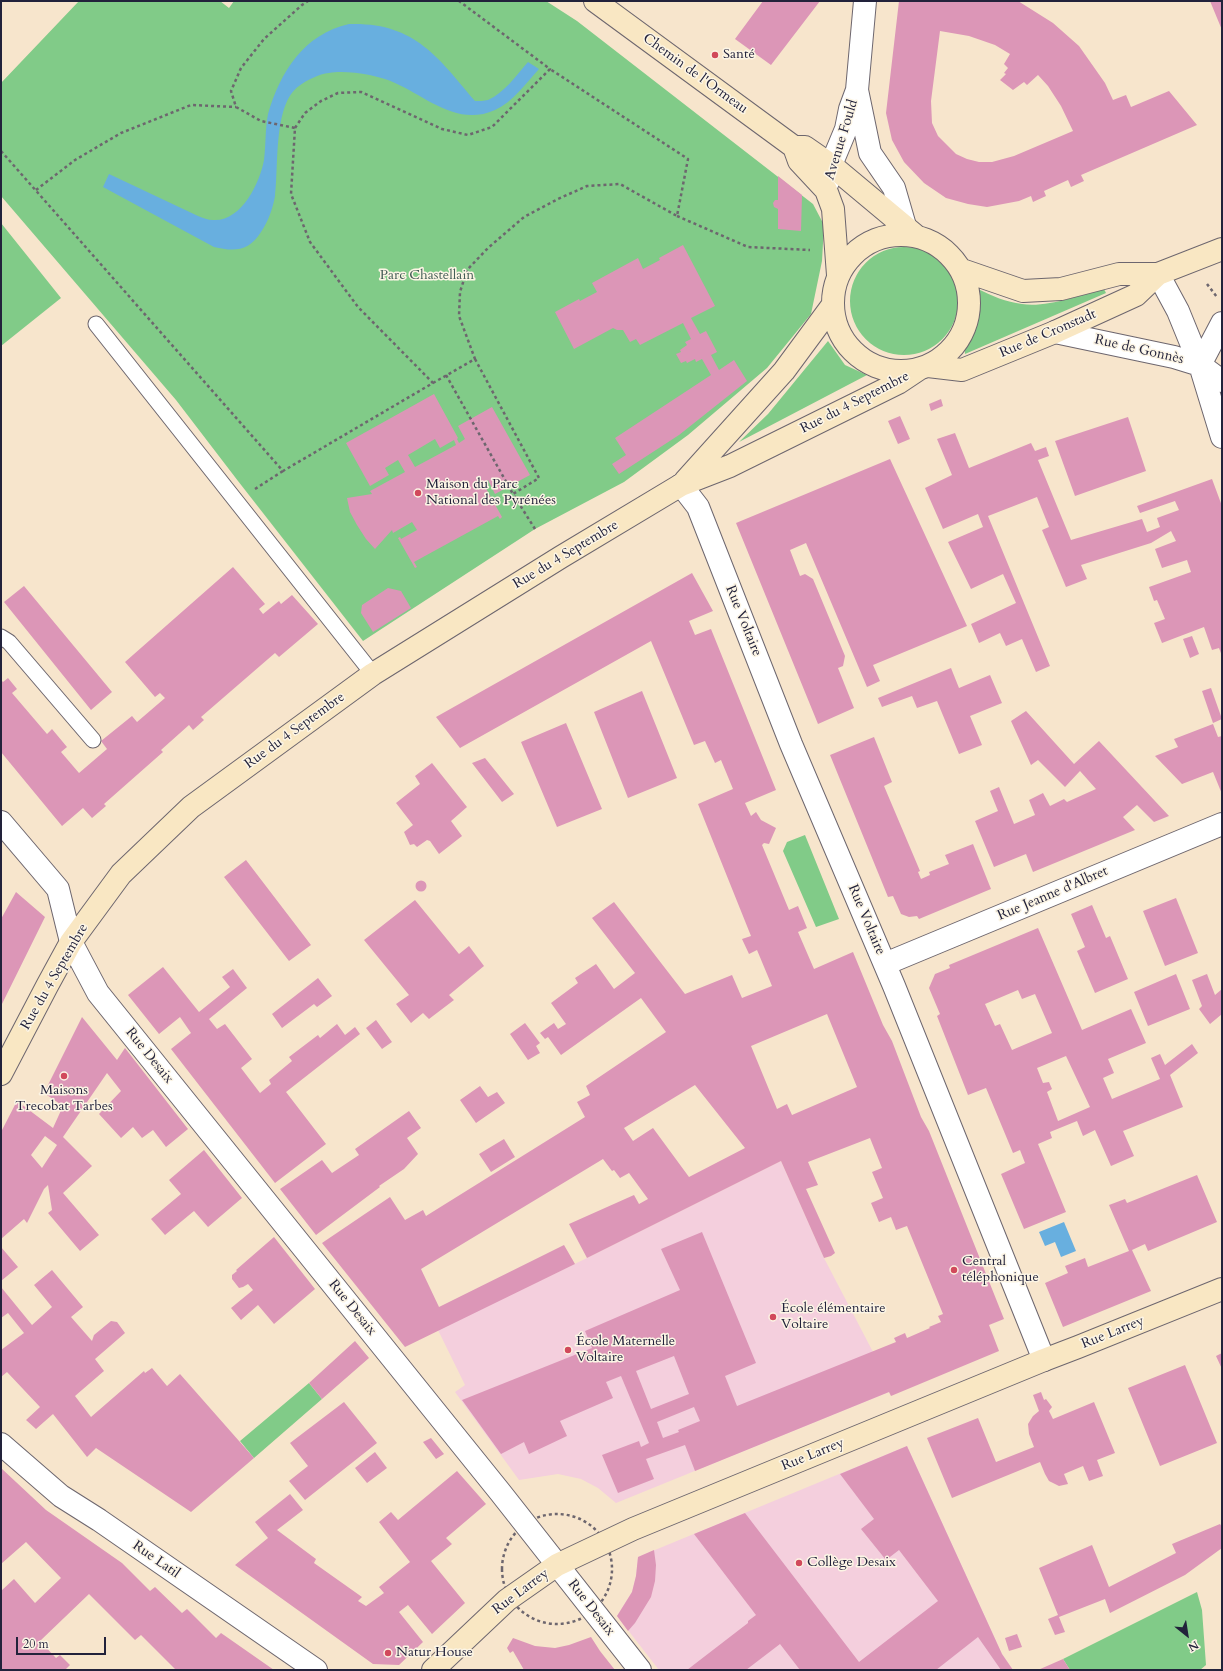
<!DOCTYPE html>
<html>
<head>
<meta charset="utf-8">
<style>
  body { margin:0 }
  #map { position:relative; width:1223px; height:1671px; overflow:hidden; background:#f7e5cc; font-family:Cardo,serif }
  canvas { display:block }
  .frame { position:absolute; inset:0; border:2px solid #22223b; pointer-events:none }
  .north { position:absolute; left:1167px; top:1615px; width:40px; height:40px; -webkit-text-stroke:3px #fcf5e5; paint-order:stroke; rotate:150deg; font-size:11px; font-weight:700; line-height:16px; text-align:center; color:#22223b }
  .north::after { content:''; display:block; margin:auto; width:14px; height:18px; background:#22223b; clip-path:polygon(50% 0,100% 100%,50% 72%,0 100%) }
  .scale { position:absolute; left:16px; top:1637px; width:90px; height:18px; box-sizing:border-box; border:2px solid #22223b; border-top:0; padding-left:5px; font-size:12px; line-height:14px; white-space:nowrap; color:#22223b; -webkit-text-stroke:3px #fcf5e5; paint-order:stroke }
</style>
</head>
<body>
<div id="map">
<canvas width="1223" height="1671"></canvas>
<div class="frame"></div>
<div class="north">N</div>
<div class="scale">20 m</div>
</div>
<script>
const ctx = document.querySelector('canvas').getContext('2d');
ctx.lineJoin = 'round';
function fill(path, color) { ctx.fillStyle = color; ctx.fill(path, 'evenodd'); }
function strokePath(path, color, width, dash) { ctx.strokeStyle = color; ctx.lineWidth = width; ctx.lineCap = dash ? 'butt' : 'round'; ctx.setLineDash(dash || []); ctx.stroke(path); }
function write(font, color, halo, rows, align = 'center') {
  ctx.font = font + ' Cardo,serif'; ctx.lineWidth = 3; ctx.setLineDash([]); ctx.textBaseline = 'middle'; ctx.strokeStyle = halo; ctx.fillStyle = color; for (const [text, x, y, turn = 0] of rows) {
    ctx.save(); ctx.translate(x, y); ctx.rotate((+turn || 0) * Math.PI / 180); ctx.textAlign = isNaN(turn) ? turn : align; if (halo) ctx.strokeText(text, 0, 0); ctx.fillText(text, 0, 0); ctx.restore();
  }
}
const built = new Path2D(`
  M781,1161L824,1258L873,1352L889,1392L616,1503L598,1488L581,1479L558,1474L519,1480L455,1392L465,1385L438,1330L587,1258Z
  M907,1446L1002,1654L1013,1670H659L617,1616L632,1592L636,1576L638,1557Z`);
const green = new Path2D(`
  M79,1H220L229,8L234,1H546L577,21L813,204L824,225L822,261L811,314L767,368L688,435L624,482L535,529L363,641L238,481L176,400L1,196V83Z
  M1,223L61,298L1,346Z
  M850 301a54 54 0 1 1 108 0a54 54 0 1 1-108 0Z
  M978,289C992,296 1006,302 1022,304C1046,308 1080,295 1104,289L1106,293L965,354C964,348 968,343 971,337C977,321 977,306 978,289Z
  M828,341L845,365L867,375L739,442L768,414Z
  M805,835L839,919L816,927L783,851L787,842Z
  M309,1383L322,1399L254,1458L240,1441Z
  M1197,1592L1202,1610L1206,1665L1200,1670H1070L1063,1659Z`);
const water = new Path2D(`
  M349,24C414,22 437,56 475,101C479,101 484,101 488,100C504,93 516,76 528,62L539,69C526,83 513,102 495,110C457,127 427,97 395,83C378,75 347,70 329,73C319,74 307,80 299,86C273,104 279,167 275,196C273,208 268,222 261,232C249,251 235,252 214,247L103,187L109,174L198,216C203,218 208,220 213,220C241,222 260,183 264,160C266,145 265,129 268,114C280,72 304,34 349,24Z
  M1064,1222L1076,1251L1061,1257L1055,1242L1045,1246L1039,1232Z`);
const building = new Path2D(`
  M763,1H820L771,65L735,39Z
  M899,1H1018L1053,23L1079,46L1105,83L1113,100L1126,95L1131,107L1169,91L1197,125L1081,175L1084,181L1071,187L1068,180L1044,191L1046,196L1033,202L1031,196L1019,201L987,207L968,204L946,198L924,183L904,162L892,140L886,113ZM940,31L969,36L995,45L1010,54L1004,64L1008,68L1004,73L1006,74L1000,80L1013,90L1024,82L1027,85L1038,75L1048,86L1061,106L1073,131L1014,156L992,162H979L967,159L956,154L938,136L932,123L931,101Z
  M1210,1H1222V30Z
  M778,176L802,195L801,231L778,229V209L774,207L773,203L775,200H778Z
  M683,245L715,306L691,318L700,334L706,331L717,352L711,355L719,370L734,360L747,381L679,435L619,474L612,464L626,455L615,438L711,375L702,359L696,362L695,359L687,363L686,361L681,363L676,354L681,352L680,350L687,345L685,342L691,339L683,323L640,345L636,339L630,342L623,330H617L613,328L574,349L555,312L579,299L580,301L597,292L592,283L638,258L643,269L660,260L659,258Z
  M434,394L458,438L457,439L459,443L465,439L458,426L492,407L530,475L495,494L488,480L483,483L502,517L500,519L498,516L414,562L417,567L415,568L398,538L400,537L401,539L417,530L412,522L393,533L392,530L375,549L366,539L357,525L350,512L347,498L372,494L370,491L405,472L398,460L385,468L389,475L370,486L346,443ZM435,439L440,448L454,440L456,445L415,467L408,455Z
  M941,399L943,406L931,411L929,404Z
  M900,416L910,439L898,444L888,421Z
  M1128,417L1146,471L1075,496L1055,441Z
  M955,433L969,468L1031,443L1035,451L1046,447L1049,456L1038,460L1071,540L1142,519L1147,532L1160,527L1157,518L1179,510L1175,501L1140,513L1137,506L1212,479L1222,506V656L1219,648L1212,650L1204,627L1162,643L1154,623L1165,619L1157,600L1154,601L1149,587L1191,572L1187,560L1162,568L1155,549L1176,541L1171,531L1151,543L1081,565L1087,579L1066,587L1042,530L1049,527L1037,497L988,516L1050,666L1036,672L1022,639L1006,646L1000,633L979,643L971,624L1016,603L1003,574L971,589L948,542L983,527L978,514L943,529L925,488L952,475L937,439Z
  M890,459L967,626L873,665L880,681L867,687L806,543L790,550L800,576L805,574L813,579L845,656L843,666L838,668L854,708L818,724L736,523Z
  M233,567L265,604L259,609L263,614L279,601L281,604L292,595L318,624L279,657L275,653L201,717L204,720L193,730L189,725L161,750L163,752L104,804L106,806L92,818L83,808L62,826L1,752V680L3,682L8,678L17,689L12,693L47,734L52,729L67,747L61,752L79,773L107,749L101,741L132,716L137,722L165,698L160,693L155,697L125,662Z
  M692,573L713,611L689,621L695,635L711,629L776,790L745,803L751,816L756,812L761,820L776,828L769,844L764,843L762,845L789,910L798,906L807,928L798,932L814,969L853,952L883,1025L892,1041L921,1117L929,1131L1004,1319L989,1325L999,1351L891,1396L889,1392L695,1471L685,1445L646,1459L654,1479L618,1493L602,1455L639,1441L641,1447L649,1443L621,1376L606,1382L613,1398L560,1421L567,1436L529,1454L524,1442L501,1454L462,1400L592,1348L585,1331L680,1290L661,1249L702,1232L756,1363L725,1376L737,1406L896,1342L894,1338L905,1333L907,1338L930,1328L929,1327L941,1322L938,1316L943,1314L907,1226L896,1230L891,1217L879,1222L871,1203L883,1198L872,1172L882,1168L870,1138L808,1162L818,1185L806,1189L835,1253L831,1256L824,1258L781,1161L587,1258L569,1224L634,1195L639,1204L648,1199L629,1173L620,1178L614,1170L612,1171L603,1159L421,1269L439,1307L564,1245L575,1264L405,1347L322,1243L390,1197L405,1220L423,1210L426,1216L585,1117L577,1102L590,1095L586,1086L666,1032L641,998L561,1055L548,1037L545,1039L540,1033L554,1023L558,1029L566,1024L551,1003L578,983L575,978L596,964L614,989L635,973L592,918L614,902L685,994L732,975L742,998L772,986L757,950L749,954L742,939L751,936L698,804L733,789L721,760L715,763L705,741L694,745L651,641L460,748L436,717ZM827,1014L857,1087L792,1115L787,1104L777,1109L751,1046ZM695,1085L745,1148L689,1177L653,1128L633,1141L624,1128ZM674,1356L689,1394L651,1409L636,1371ZM694,1407L700,1421L678,1430L679,1432L663,1438L657,1422Z
  M24,586L112,692L91,710L4,602Z
  M388,588L401,591L411,608L373,632L361,613L362,605Z
  M1192,636L1199,654L1190,658L1183,639Z
  M951,668L959,688L990,675L1002,703L970,716L982,745L959,754L937,701L917,708L912,696L882,707L878,698Z
  M1211,688L1222,719L1213,723L1202,691Z
  M642,691L677,778L628,798L594,712Z
  M1026,711L1074,764L1099,741L1169,816L1154,822L1137,805L1123,817L1135,830L1033,872L1026,854L994,867L975,821L998,811L990,791L999,787L1014,824L1035,815L1029,800L1043,793L1050,806L1064,799L1067,802L1096,789L1080,771L1065,787L1038,760L1031,765L1011,721Z
  M566,723L602,809L557,827L521,742Z
  M1213,724L1218,737L1222,736V794L1213,772L1182,784L1155,756L1178,747L1174,739Z
  M874,737L892,782L884,786L920,871L918,872L921,879L930,875L929,872L949,864L945,855L973,844L991,889L919,919L917,916L909,917L901,914L893,896L888,897L830,755Z
  M485,758L514,794L502,802L472,763Z
  M432,763L467,807L451,821L462,836L439,854L430,841L427,840L417,847L414,844L410,845L404,832L413,825L396,803L420,784L415,776Z
  M246,860L311,945L289,961L224,877Z
  M415.5 886a5.5 5.5 0 1 1 11 0a5.5 5.5 0 1 1-11 0Z
  M16,892L45,917L1,1006V919Z
  M1176,898L1198,953L1165,966L1143,911Z
  M415,900L459,954L469,946L484,966L449,995L454,1000L429,1019L423,1013L411,1023L396,1004L409,995L364,940Z
  M1092,905L1106,938L1110,936L1128,979L1095,993L1077,951L1085,947L1071,914Z
  M1038,928L1082,1030L1131,1009L1146,1043L1108,1059L1114,1073L1103,1078L1112,1099L1160,1079L1151,1058L1160,1054L1165,1065L1192,1044L1198,1053L1170,1075L1183,1107L1123,1131L1134,1156L1111,1166L1095,1130L1083,1136L1077,1121L1050,1132L1052,1138L1038,1144L1066,1212L1024,1229L1001,1174L1025,1163L1020,1150L1013,1153L986,1088L968,1095L937,1016L940,1014L929,988L935,974L950,968L949,965ZM1018,990L1022,999L1035,994L1052,1033L1012,1050L1000,1024L995,1026L985,1004ZM1066,1056L1090,1107L1058,1121L1047,1092L1052,1089L1049,1082L1043,1083L1037,1068Z
  M163,967L199,1012L230,987L222,977L233,969L247,988L209,1019L217,1029L225,1024L252,1059L241,1068L260,1093L271,1084L269,1080L292,1061L289,1057L318,1035L320,1038L337,1024L345,1035L355,1027L360,1034L286,1092L326,1144L275,1183L171,1049L191,1033L180,1017L159,1034L128,995Z
  M1176,974L1190,1009L1148,1026L1134,992Z
  M1207,974L1215,995L1222,989V1014L1210,1024L1199,1009L1202,1006L1192,980Z
  M318,978L332,996L317,1007L314,1004L282,1028L272,1014Z
  M82,1017L117,1060L125,1048L188,1129L166,1147L153,1130L142,1138L133,1127L121,1138L99,1114L121,1091L107,1073L63,1137L92,1166L63,1193L99,1235L80,1251L48,1213L52,1210L48,1185L44,1189L27,1223L24,1219L1,1239V1132L17,1101L53,1128L63,1106L44,1093ZM45,1136L57,1145L42,1168L31,1155Z
  M376,1020L392,1042L382,1049L366,1028Z
  M525,1023L540,1043L536,1046L540,1053L528,1060L510,1034Z
  M480,1086L488,1097L497,1092L505,1103L476,1123L460,1100Z
  M409,1111L421,1128L407,1138L418,1154L404,1169L379,1186L380,1187L316,1235L280,1189L322,1160L332,1173L359,1155L355,1149Z
  M504,1139L515,1157L491,1172L479,1154Z
  M204,1150L242,1198L208,1227L194,1211L165,1235L151,1219L181,1194L169,1180Z
  M1197,1175L1217,1222L1148,1251L1145,1244L1132,1250L1151,1291L1063,1327L1045,1283L1068,1273L1065,1266L1085,1258L1088,1267L1129,1251L1109,1205L1125,1199L1127,1203Z
  M274,1237L315,1289L274,1324L258,1305L241,1320L231,1308L253,1290L248,1284L243,1287L239,1288L232,1279V1275L237,1271L236,1270Z
  M1,1247L18,1267L1,1281Z
  M52,1270L83,1307L71,1317L92,1341L94,1335L111,1321L117,1322L125,1333L95,1359L104,1371L75,1396L91,1417L144,1371L145,1373L152,1368L167,1386L180,1374L254,1458L191,1512L96,1448L87,1457L53,1414L36,1429L26,1420L40,1407L7,1372L1,1377V1350L24,1333L8,1313L1,1318V1287L32,1325L52,1307L34,1285Z
  M355,1341L369,1358L322,1399L309,1383Z
  M1222,1353V1369L1216,1356Z
  M1185,1365L1217,1443L1160,1466L1128,1388Z
  M1041,1392L1044,1400L1046,1399L1052,1407L1049,1411L1053,1419L1094,1402L1115,1453L1097,1460L1103,1476L1089,1481L1083,1466L1064,1474L1068,1484L1059,1486L1049,1481L1045,1474L1040,1462L952,1498L927,1438L978,1418L996,1462L1034,1447L1029,1434L1028,1424L1033,1416L1039,1411L1033,1395Z
  M344,1402L377,1443L305,1500L289,1481L308,1466L290,1443Z
  M431,1438L444,1454L436,1459L423,1442Z
  M907,1446L1002,1654L1013,1670H1001L978,1637L936,1670H800L780,1644L746,1670H687L748,1623V1621L756,1615L694,1534L745,1513L859,1662L938,1601L899,1550L886,1560L861,1529L874,1519L840,1474Z
  M375,1452L387,1468L367,1483L355,1468Z
  M1,1468L46,1510L122,1563L150,1591L155,1587L182,1613L187,1609L216,1638L221,1633L274,1670H176L141,1635L135,1640L89,1594L40,1641L56,1658L60,1655L70,1665L66,1669L67,1670H1V1591L14,1579L35,1603L61,1578L26,1542L1,1564Z
  M457,1471L486,1504L446,1538L452,1544L431,1561L465,1603L432,1634L408,1605L399,1612L423,1642L399,1665L373,1664L235,1565L268,1538L255,1522L290,1494L303,1510L277,1530L316,1559L314,1563L362,1597L358,1601L366,1606L384,1593L379,1587L410,1562L379,1522L391,1512L398,1520Z
  M1220,1524L1222,1527V1548L1185,1575L1110,1613L1105,1599L1059,1617L1065,1632L1055,1635L1048,1619L1058,1615L1039,1568L1092,1545L1109,1587L1176,1553L1172,1544Z
  M654,1550L656,1565L655,1581L651,1597L635,1623L628,1631L617,1616L632,1592L636,1576L638,1557Z
  M1017,1634L1022,1647L1009,1651L1005,1638Z
  M591,1637L600,1651L615,1670H524L513,1651L510,1653L507,1648L513,1638L535,1646L555,1648L569,1645Z
  M1063,1659L1070,1670H1038Z`);
const path = new Path2D(`
  M295,128L305,113L321,101L338,93L361,92L442,129L468,135L492,127L550,69L459,1
  M1,151L283,471L433,383L358,307L310,242L291,194L295,128L261,121L236,107L231,91L241,68L264,39L302,5L308,1
  M36,190L75,160L121,133L191,105L236,107
  M677,216L748,247L810,250
  M1207,284L1217,297
  M475,359L539,478L513,494L535,529
  M446,375L513,494
  M433,383L475,359L459,316L460,292L467,270L488,248L524,217L558,199L587,186L620,184L677,216L688,159L550,69
  M255,489L283,471
  M502 1569a55 55 0 1 1 110 0a55 55 0 1 1-110 0Z`);
const lane = new Path2D(`
  M96,324L373,674
  M1,637L9,642L93,740`);
const street = new Path2D(`
  M857,90L865,1
  M828,182L831,165L846,129L850,109L857,90L870,153L894,188L905,226
  M1158,274L1178,311L1200,365L1222,437
  M1055,332L1174,357L1200,365L1222,381
  M1200,365L1222,323
  M681,485L698,507L791,744L894,986L1044,1360
  M1,822L58,889L71,942L98,993L500,1492L640,1670
  M885,964L1222,824
  M1,1444L61,1496L99,1520L316,1670`);
const secondary = new Path2D(`
  M595,1L794,147L799,161L826,190L833,209L838,275
  M794,147H805L831,165L916,236
  M833 303a68 68 0 1 1 136 0a68 68 0 1 1-136 0Z
  M962,270L1023,291L1061,289L1119,274H1158
  M928,366L962,370L1055,332L1136,295L1158,274L1222,249
  M685,481L784,371L832,306
  M1,1074L47,986L71,942L121,874L191,807L373,674L561,557L681,485L730,466L898,383L919,369
  M433,1670L507,1600L557,1565L633,1529L1044,1360L1078,1347L1222,1289`);
const markers = [
  [715,55,4,"#d1495b"],
  [418,493,4,"#d1495b"],
  [64,1076,4,"#d1495b"],
  [954,1270,4,"#d1495b"],
  [773,1317,4,"#d1495b"],
  [568,1350,4,"#d1495b"],
  [799,1563,4,"#d1495b"],
  [388,1653,4,"#d1495b"]
];
const poiNames = [
  ["Santé",723,55],
  ["Maison du Parc",426,485],
  ["National des Pyrénées",426,501],
  ["Maisons",64,1091,"center"],
  ["Trecobat Tarbes",64,1107,"center"],
  ["Central",962,1262],
  ["téléphonique",962,1278],
  ["École élémentaire",781,1309],
  ["Voltaire",781,1325],
  ["École Maternelle",576,1342],
  ["Voltaire",576,1358],
  ["Collège Desaix",807,1563],
  ["Natur House",396,1653]
];
const streetNames = [
  ["Chemin de l'Ormeau",695,74,36],
  ["Avenue Fould",842,140,-73],
  ["Rue de Cronstadt",1048,334,-23],
  ["Rue de Gonnès",1139,350,13],
  ["Rue du 4 Septembre",855,403,-27],
  ["Rue du 4 Septembre",566,555,-31],
  ["Rue Voltaire",743,621,68],
  ["Rue du 4 Septembre",295,731,-36],
  ["Rue Jeanne d'Albret",1053,894,-23],
  ["Rue Voltaire",866,920,67],
  ["Rue du 4 Septembre",55,977,-60],
  ["Rue Desaix",149,1056,51],
  ["Rue Desaix",352,1308,51],
  ["Rue Larrey",1113,1333,-22],
  ["Rue Larrey",813,1455,-22],
  ["Rue Latil",156,1560,35],
  ["Rue Larrey",521,1592,-37],
  ["Rue Desaix",591,1608,52]
];
const parkNames = [
  ["Parc Chastellain",427,276]
];
fill(built, '#f4cfdd');
fill(green, '#81cb88');
fill(water, '#68afdf');
fill(building, '#dc96b7');
strokePath(lane, '#6d666e', 17);
strokePath(street, '#6d666e', 24);
strokePath(secondary, '#6d666e', 24);
strokePath(path, '#6d666e', 2.5, [3, 3]);
strokePath(lane, '#fff', 15);
strokePath(street, '#fff', 22);
strokePath(secondary, '#f9e7c3', 22);
for (const [x, y, r, color] of markers) { const dot = new Path2D(); dot.arc(x, y, r, 0, 2 * Math.PI); ctx.fillStyle = color; ctx.fill(dot); strokePath(dot, '#fcf5e5', 1.5); }
write('14px', '#22223b', '#fcf5e5', poiNames, 'left');
write('14px', '#22223b', '#fcf5e5', streetNames);
write('14px', '#435d56', '#fcf5e5', parkNames);
</script>
</body>
</html>
